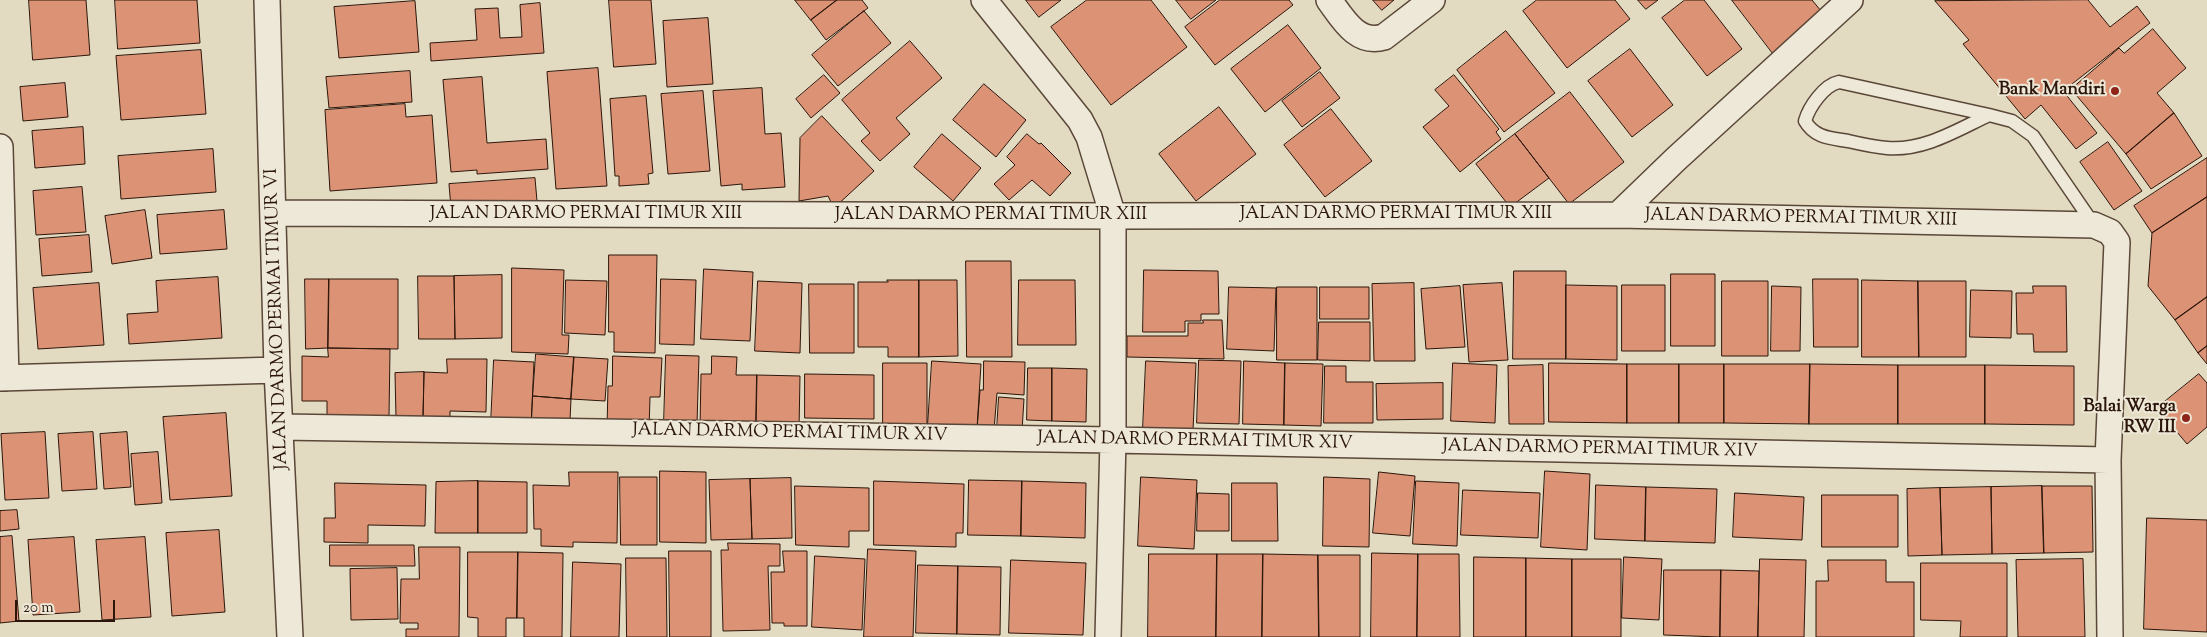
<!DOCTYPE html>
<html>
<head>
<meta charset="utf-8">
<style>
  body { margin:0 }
  #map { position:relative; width:2207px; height:637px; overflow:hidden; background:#e3dbc1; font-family:"Sorts Mill Goudy",serif }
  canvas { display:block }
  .scale { position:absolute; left:15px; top:600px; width:100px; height:22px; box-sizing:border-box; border:2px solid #2c160b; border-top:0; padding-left:6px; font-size:15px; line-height:18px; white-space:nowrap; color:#2c160b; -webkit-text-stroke:4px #ede8d7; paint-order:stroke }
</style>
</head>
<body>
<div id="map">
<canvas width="2207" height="637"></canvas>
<div class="scale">20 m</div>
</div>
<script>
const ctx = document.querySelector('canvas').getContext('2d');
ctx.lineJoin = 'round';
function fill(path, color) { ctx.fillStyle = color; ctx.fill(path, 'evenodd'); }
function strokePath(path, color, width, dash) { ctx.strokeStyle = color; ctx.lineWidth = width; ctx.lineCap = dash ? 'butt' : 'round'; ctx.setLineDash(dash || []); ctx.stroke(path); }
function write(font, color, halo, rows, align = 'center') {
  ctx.font = font + ' "Sorts Mill Goudy",serif'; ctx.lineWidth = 4; ctx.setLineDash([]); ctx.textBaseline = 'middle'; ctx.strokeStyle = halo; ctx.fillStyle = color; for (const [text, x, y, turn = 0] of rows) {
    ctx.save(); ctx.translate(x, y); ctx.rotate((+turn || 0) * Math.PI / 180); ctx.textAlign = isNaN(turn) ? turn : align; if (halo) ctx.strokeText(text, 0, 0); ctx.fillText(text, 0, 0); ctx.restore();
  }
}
const building = new Path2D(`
  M29,0H86L90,55L33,60Z
  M115,0H197L200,43L118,49Z
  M609,0H651L656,64L614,67Z
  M795,0H837L811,20Z
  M837,0H862L868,8L826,40L811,20Z
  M1026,0H1061L1039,17Z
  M1087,0H1151L1187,47L1111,105L1051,27Z
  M1176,0H1216L1191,19Z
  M1220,0H1289L1293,5L1215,65L1185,27Z
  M1373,0H1394L1382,10Z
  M1537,0H1615L1630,19L1567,68L1523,11Z
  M1638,0H1658L1646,9Z
  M1685,0H1704L1742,49L1707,76L1662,18Z
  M1732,0H1812L1826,17L1775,56Z
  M2088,0L2110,27L2137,6L2150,23L2063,91L2097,133L2076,149L2041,105L2025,119L1963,44L1969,40L1935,1Z
  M415,1L419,52L339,58L334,7Z
  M540,3L544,53L431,61L430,43L477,40L475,9L498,8L500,38L522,37L520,5Z
  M864,11L891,43L838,86L812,55Z
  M708,18L713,84L667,87L663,21Z
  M1288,25L1321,68L1265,112L1231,69Z
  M2153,29L2186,68L2157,93L2174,113L2126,154L2071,89L2119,48L2124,53Z
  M1506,31L1555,93L1504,132L1457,70Z
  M910,41L942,78L896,118L910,134L880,161L861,141L870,133L842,100Z
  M1630,49L1673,105L1632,137L1588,81Z
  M201,50L206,114L121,120L116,56Z
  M598,68L607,186L556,189L547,72Z
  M410,71L412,102L329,108L326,77Z
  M1320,72L1340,98L1302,127L1282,101Z
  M824,75L840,93L811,118L796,99Z
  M1454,75L1499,129L1496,132L1501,139L1460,172L1423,127L1449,106L1435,90Z
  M482,77L487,143L546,139L548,169L477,174V170L451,172L443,80Z
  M65,83L68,117L23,121L20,87Z
  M984,84L1026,120L996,157L953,120Z
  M762,88L765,134L781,133L785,187L742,190V184L721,186L713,91Z
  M703,91L710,171L668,174L661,94Z
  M1570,92L1624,162L1569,204L1515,134Z
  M646,96L653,173L648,174L649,184L619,186V176H615L610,99Z
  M405,104L406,117L432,115L437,183L330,191L325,110Z
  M1219,107L1256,154L1196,201L1159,154Z
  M1331,109L1372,161L1325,197L1284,145Z
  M2174,113L2202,156L2151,189L2126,154Z
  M822,116L874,171L834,208L828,196L799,201L800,138Z
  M83,127L85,164L35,168L32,131Z
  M942,134L981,168L953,201L914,167Z
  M1027,134L1039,144L1041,143L1071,173L1050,196L1032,180L1009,200L994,184L1015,165L1007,157Z
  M1515,134L1549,178L1510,207L1476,164Z
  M2108,142L2142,191L2114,210L2080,162Z
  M213,149L216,192L121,199L118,156Z
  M2207,158V197L2152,233L2134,206Z
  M535,178L537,201L451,208L449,184Z
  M82,187L86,232L36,235L33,191Z
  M2207,197V297L2175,320L2148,286L2152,233Z
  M145,210L152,258L112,264L105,216Z
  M224,210L227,249L160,254L157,215Z
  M89,235L92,272L42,276L39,239Z
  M609,255H657L655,353L614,352V332H609Z
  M966,261H1011L1012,357H967Z
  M512,268L564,270L562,335H569L568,354L512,352Z
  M704,269L753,272L750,341L701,339Z
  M1144,270L1218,271L1219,314H1201V321H1185V332H1143Z
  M1514,271H1566V359H1513Z
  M1671,274H1715V346H1671Z
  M502,275V338L455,339L454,276Z
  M418,276H454L455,339H419Z
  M218,277L222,338L129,344L127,314L158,312L156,281Z
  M305,279H329L328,348L306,349Z
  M329,279H398V349L328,348Z
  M661,279L696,280L694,345L660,344Z
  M1813,279H1858V347H1814Z
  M566,280L607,281L605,335L565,333Z
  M887,280H919V357H888V347H858V282H888Z
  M919,280H957L958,356L919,357Z
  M1019,280H1075L1076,345H1018Z
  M1862,280L1918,281L1919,357H1862Z
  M758,281L802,283L800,353L755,351Z
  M1722,281H1768V356H1722Z
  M1918,281H1966V357H1919Z
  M99,283L104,345L38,349L33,288Z
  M1414,283L1415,361H1374L1372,284Z
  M1502,283L1508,360L1469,362L1463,285Z
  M809,284H854V353H810Z
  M1566,285L1617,286V360L1566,359Z
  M1622,285H1665V351H1622Z
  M1460,286L1465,347L1426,349L1421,289Z
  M1772,286L1801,287L1800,351H1771Z
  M2033,286H2066L2067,352H2034L2033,334H2017L2016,293H2033Z
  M1229,287L1276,288L1274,351L1227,349Z
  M1277,287H1317V360H1277Z
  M1320,287H1369V319H1320Z
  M1971,290L2012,291L2011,338L1970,337Z
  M2207,297V346L2198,353L2175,320Z
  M1203,320H1222L1224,359L1127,357V336H1188V323H1203Z
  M1319,322H1370V361L1318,360Z
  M2207,346V364L2198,353Z
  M328,348L390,349L389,417L327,415V401H302V356L328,357Z
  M536,354L574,357L571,399L533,396Z
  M666,355L699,356L697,424L664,423Z
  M613,356L662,358L660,397H650L649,429L607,428L608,386H612Z
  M712,356L737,357L736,375H757L756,429L700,428L701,374H711Z
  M574,357L608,359L605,401L571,399Z
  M447,359H487L486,412L450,411V418H423L424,372L447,373Z
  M494,360L534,362L531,426L491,423Z
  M1199,360L1241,361L1239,424L1197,423Z
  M932,361L981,364L977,429L928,425Z
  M984,361L1025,362L1024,395L997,393L994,430L977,429L980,390H983Z
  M1146,361L1196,363L1193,430L1143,428Z
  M1244,361L1285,363L1284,425L1243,424Z
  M883,363H927V435H883Z
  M1285,363L1323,364L1321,426L1284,425Z
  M1453,363L1497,365L1495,423L1451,421Z
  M1549,363L1627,364V423L1549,422Z
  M1627,364H1679V423H1627Z
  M1679,364H1724V423H1679Z
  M1724,364H1810L1809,424L1724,423Z
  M1810,364L1898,365V424H1809Z
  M1543,365L1544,424H1509L1508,366Z
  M1898,365H1985V424H1898Z
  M1985,365L2074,366V425L1985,424Z
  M1325,366H1346V382H1373V423H1324Z
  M1028,368H1052V421L1027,420Z
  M1052,368L1087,369L1086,422L1052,421Z
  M424,372L423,418H396L395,373Z
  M805,374L874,375V419L805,418Z
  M2199,374L2207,383V427L2187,444L2157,408Z
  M757,375L800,376L799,430L756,429Z
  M1443,383V419L1377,420L1376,384Z
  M533,396L571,399L570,420L532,418Z
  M999,397L1024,399L1022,431L997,429Z
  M226,413L232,496L170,500L163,417Z
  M45,432L49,498L5,500L1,434Z
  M93,432L97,489L62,491L58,434Z
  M127,432L131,487L104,489L100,434Z
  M158,452L162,503L135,505L131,454Z
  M660,471L706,472V543L660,542Z
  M1545,471L1590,474L1587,550L1541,547Z
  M569,472H618L617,543L573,542V547L541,546V529H534L533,485L569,486Z
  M1379,472L1415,476L1410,536L1373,533Z
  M620,477H657V545H621Z
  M1141,477L1197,480L1194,549L1138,546Z
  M1324,477L1370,479L1369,547L1323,546Z
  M791,478L792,538L752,539L750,479Z
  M750,479L752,539L711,540L709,480Z
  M969,480L1022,481L1021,536L968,535Z
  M478,481L527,482V533H478Z
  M478,481V533H435L436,482Z
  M874,481L964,484L963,533H956V547L874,545Z
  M1022,481L1086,483L1085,538L1021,536Z
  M1416,481L1459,483L1457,546L1413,544Z
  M335,483L426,485L425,526L368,525V543L324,542V518H335Z
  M1232,483H1277L1278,541H1232Z
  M1596,485L1646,487L1645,541L1595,539Z
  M795,486L869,488V531H849V547L796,545Z
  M2042,486H2092L2093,552L2044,553Z
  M2042,486L2044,553L1992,554L1991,487Z
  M1646,487L1717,489L1715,543L1645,541Z
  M1991,487L1992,554L1942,555L1940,488Z
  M1940,488L1942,555L1908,556L1907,489Z
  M1463,490L1540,493L1538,538L1461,535Z
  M1198,493L1229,494V531H1197Z
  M1735,493L1804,497L1802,540L1733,537Z
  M1822,495H1898V547H1822Z
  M17,510L19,529L0,531V511Z
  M2147,518L2207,520V632L2144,629Z
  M219,530L225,612L172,616L166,533Z
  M12,536L19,621L0,623V537Z
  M74,537L80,612L33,615L28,540Z
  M145,537L151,617L102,620L96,540Z
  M728,543L780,544V566H768L770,630L723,631L721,550H728Z
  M330,545H414L415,566H330Z
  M419,547H460L459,637H406V629H418V623H400L401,579H419Z
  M868,549L916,551L913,637H864Z
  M669,551H711V637H670Z
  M783,551H807V626H784V623H772L771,572H784Z
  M468,552H518L517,618H506V637H478V618L468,617Z
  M518,552L563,553L562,637H524V618H517Z
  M1372,553L1418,554L1417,637H1371Z
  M1149,554H1217L1216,637H1148Z
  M1217,554H1263L1262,637H1216Z
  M1263,554L1318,555L1319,637H1262Z
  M1418,554H1459L1460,637H1417Z
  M1318,555H1360V637H1319Z
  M815,556L865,559L862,630L812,627Z
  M1474,557L1526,558V637H1474Z
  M1624,557L1662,559L1659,620L1622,618Z
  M626,558H666L667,637H627Z
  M1526,558L1572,559V637H1526Z
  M1572,559H1621V637H1572Z
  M1760,559L1806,560L1804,637H1758Z
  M2083,559L2085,637H2018L2016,560Z
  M1011,560L1086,563L1083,635L1009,633Z
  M1828,560H1886V582H1914V637H1816V581H1828Z
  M573,562L621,564L619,637H571Z
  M1921,563H2007V637H1960L1961,621L1921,620Z
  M918,565L958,566L957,634L916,633Z
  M958,566L1001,567L1000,635L957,634Z
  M397,568L398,619L351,620L350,569Z
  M1664,570H1721L1720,637L1664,635Z
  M1721,570L1759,571L1758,637H1720Z`);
const service = new Path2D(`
  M1989,115C1957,130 1924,151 1887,148C1874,147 1861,144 1848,141C1830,138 1815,138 1805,121C1809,107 1824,85 1839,82L1989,115L2012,121L2033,136L2094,225`);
const minor = new Path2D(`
  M267,0L277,370L290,637
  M984,0L1080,120L1089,137L1113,216V440L1108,637
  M1329,0C1343,19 1357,45 1384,37L1432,0
  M0,147L6,378
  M273,213L1113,216L1618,215L2094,225L2110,232L2117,242L2108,460L2110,637
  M1618,215L1676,159L1850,0
  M0,378L277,370
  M281,427L1113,440L2108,460`);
const markers = [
  [2115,91,5,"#8f2418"],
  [2186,418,5,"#8f2418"]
];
const poiNames = [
  ["Bank Mandiri",2105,91],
  ["Balai Warga",2176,408],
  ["RW III",2176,429]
];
const streetNames = [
  ["JALAN DARMO PERMAI TIMUR XIII",586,215],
  ["JALAN DARMO PERMAI TIMUR XIII",1396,215],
  ["JALAN DARMO PERMAI TIMUR XIII",991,216],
  ["JALAN DARMO PERMAI TIMUR XIII",1801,219,1],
  ["JALAN DARMO PERMAI TIMUR VI",278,319,-92],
  ["JALAN DARMO PERMAI TIMUR XIV",790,434,1],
  ["JALAN DARMO PERMAI TIMUR XIV",1195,442,1],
  ["JALAN DARMO PERMAI TIMUR XIV",1600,450,1]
];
fill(building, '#dc9275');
strokePath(building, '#2c160b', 1);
strokePath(service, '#5a4738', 15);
strokePath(minor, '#5a4738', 28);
strokePath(service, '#ede8d7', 12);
strokePath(minor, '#ede8d7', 25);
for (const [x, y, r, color] of markers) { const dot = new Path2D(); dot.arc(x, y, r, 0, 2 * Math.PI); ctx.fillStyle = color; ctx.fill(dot); strokePath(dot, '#ede8d7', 2); }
write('bold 18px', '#2c160b', '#ede8d7', poiNames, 'right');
write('18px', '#2c160b', '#ede8d7', streetNames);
</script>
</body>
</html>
